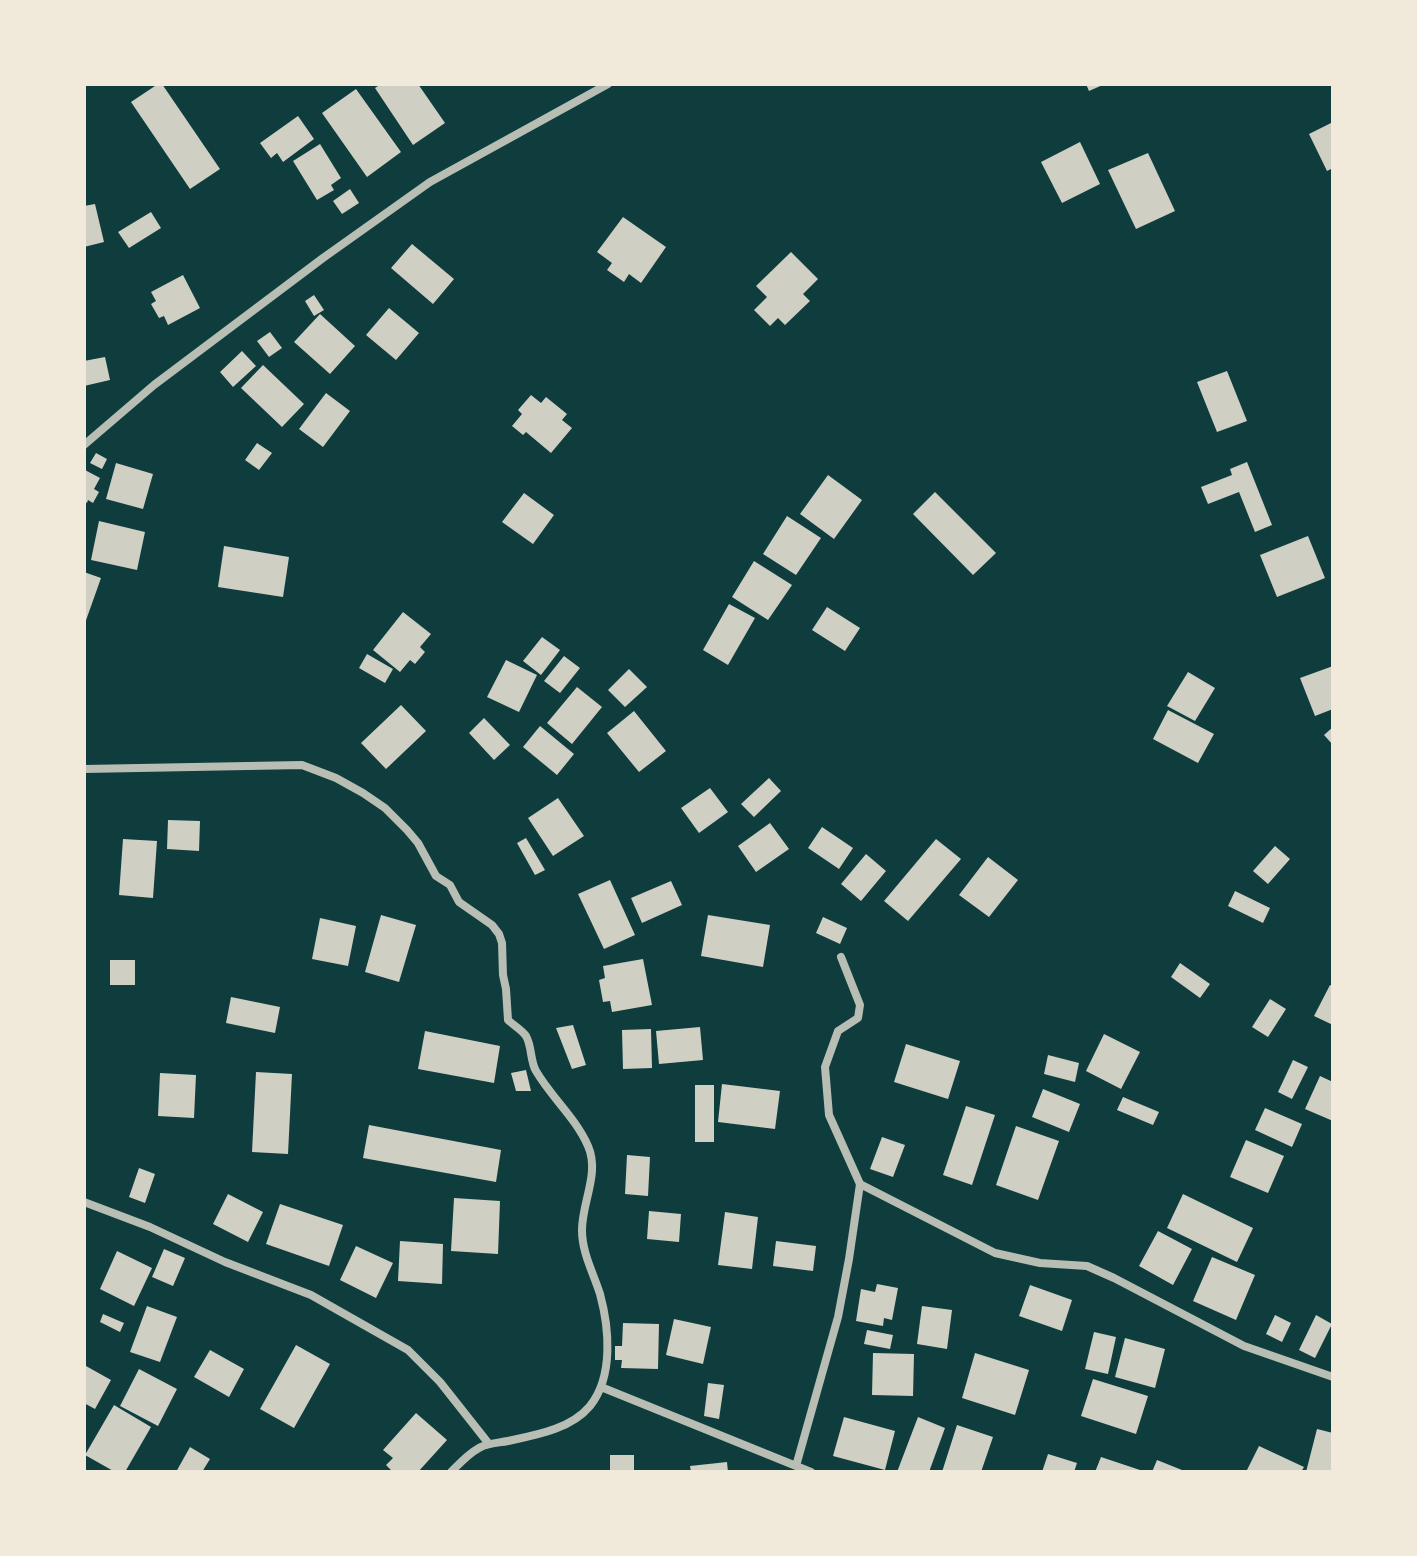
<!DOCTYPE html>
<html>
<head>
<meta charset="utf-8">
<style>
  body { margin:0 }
  #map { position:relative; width:1417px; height:1556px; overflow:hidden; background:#0f3d3e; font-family:"DM Sans",sans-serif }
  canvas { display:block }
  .frame { position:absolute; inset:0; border:86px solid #f1e9da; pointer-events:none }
</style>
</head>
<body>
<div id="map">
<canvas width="1417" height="1556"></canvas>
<div class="frame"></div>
</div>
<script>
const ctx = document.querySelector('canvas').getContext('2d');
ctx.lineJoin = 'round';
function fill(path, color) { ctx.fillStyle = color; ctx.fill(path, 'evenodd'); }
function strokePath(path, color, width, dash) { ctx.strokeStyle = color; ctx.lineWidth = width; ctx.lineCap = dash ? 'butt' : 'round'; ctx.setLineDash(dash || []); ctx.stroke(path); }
const building = new Path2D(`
  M158,84H162L220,169L190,189L131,102Z
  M381,84H418L445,123L413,145L375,88Z
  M1086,84H1105L1089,91Z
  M356,89L401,152L367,177L322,113Z
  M298,116L314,139L283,162L277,153L271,158L260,143Z
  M1333,122V168L1327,171L1309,134Z
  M1080,142L1100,184L1062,203L1041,162Z
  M320,144L341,178L331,185L334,190L317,200L293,161Z
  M1148,153L1175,211L1136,229L1108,170Z
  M350,189L359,203L342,214L333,201Z
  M95,204L104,242L84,247V206Z
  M151,212L161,228L129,248L118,232Z
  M623,217L666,247L641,283L629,274L624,282L607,270L612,263L597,252Z
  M412,244L454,279L433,304L391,268Z
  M791,252L818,279L803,294L810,301L785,325L778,318L770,326L754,310L767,297L756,286Z
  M183,275L200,308L168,325L164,316L159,318L151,304L156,301L151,292Z
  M314,295L324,310L314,316L305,301Z
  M389,308L419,333L396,360L366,335Z
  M320,314L355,346L330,374L294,342Z
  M270,332L282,348L269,357L257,341Z
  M242,351L256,366L233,387L220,372Z
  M105,357L110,380L84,386V361Z
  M263,365L304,404L282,427L241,388Z
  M1227,371L1247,421L1217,432L1197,382Z
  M326,393L350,411L323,447L299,429Z
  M531,395L541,403L546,397L567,414L562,420L572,428L551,453L526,432L523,435L512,426L522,414L518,410Z
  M257,443L272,453L259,470L245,460Z
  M96,453L107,459L102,469L90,463Z
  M1247,462L1272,525L1255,532L1239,492L1208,504L1201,487L1232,475L1230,469Z
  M116,463L153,474L143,509L106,499Z
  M85,470L100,478L94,489L99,492L93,503L88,500L87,503L84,501Z
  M828,475L862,500L834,539L800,514Z
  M935,492L996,553L973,575L913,514Z
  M524,493L554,515L533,544L502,522Z
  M787,516L821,538L796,575L763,554Z
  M99,521L145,532L137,570L91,560Z
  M1308,536L1325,578L1277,597L1260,555Z
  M224,546L289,557L283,597L218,587Z
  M754,561L792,585L768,620L732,597Z
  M84,572L101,578L84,626Z
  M729,604L755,618L728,665L703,650Z
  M827,607L860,628L845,651L812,630Z
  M403,612L431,634L420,647L425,652L415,664L410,660L400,672L373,650Z
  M542,637L560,650L541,675L523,661Z
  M367,654L393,669L385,683L359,668Z
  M564,656L580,668L560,693L544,681Z
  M506,660L537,675L519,712L487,697Z
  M1333,666V709L1315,716L1300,678Z
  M629,669L647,687L625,707L608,690Z
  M1188,672L1215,688L1195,721L1167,706Z
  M577,687L602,707L572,744L547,723Z
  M401,705L426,731L386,769L361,743Z
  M1168,710L1214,734L1198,763L1153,739Z
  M634,711L666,751L639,772L607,733Z
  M484,718L510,745L494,760L469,733Z
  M540,726L574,754L557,775L523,747Z
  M1333,727V745L1324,735Z
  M769,778L781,791L754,817L741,804Z
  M710,788L728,812L699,833L681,808Z
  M558,798L584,836L553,856L528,818Z
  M168,820L200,821L199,851L167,849Z
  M770,823L789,849L756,872L738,846Z
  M822,827L853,848L839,869L808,848Z
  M526,838L545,870L535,875L517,843Z
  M123,839L157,841L153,898L119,895Z
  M936,839L961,859L908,921L884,901Z
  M1275,846L1290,859L1268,884L1253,871Z
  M866,854L886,871L861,901L841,884Z
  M988,857L1018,880L989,917L959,895Z
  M610,880L635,935L604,949L578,894Z
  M671,881L682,905L642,923L631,898Z
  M1235,891L1270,908L1263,923L1228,906Z
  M381,915L416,925L399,982L365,972Z
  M708,915L770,925L763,967L701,956Z
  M823,917L847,928L840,944L816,933Z
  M320,918L356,926L348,966L312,959Z
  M643,959L652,1005L612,1012L610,1001L603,1002L599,980L605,978L603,966Z
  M110,960H135V985H110Z
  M1180,963L1210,984L1200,998L1171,977Z
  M1330,985L1333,986V1025L1314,1016Z
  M231,997L280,1007L275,1033L226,1023Z
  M1270,999L1286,1009L1268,1037L1252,1027Z
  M573,1025L586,1065L572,1069L556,1028Z
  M700,1027L703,1060L659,1064L656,1031Z
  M651,1029L652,1068L623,1069L622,1030Z
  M425,1031L500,1046L494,1083L418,1069Z
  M1104,1034L1140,1052L1121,1089L1086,1071Z
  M906,1044L960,1061L948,1099L894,1082Z
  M1048,1055L1079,1063L1075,1082L1044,1074Z
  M1293,1060L1308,1067L1292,1099L1278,1092Z
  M526,1070L531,1091H516L511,1073Z
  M256,1072L292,1074L288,1154L252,1152Z
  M160,1073L196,1075L194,1118L158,1116Z
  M1320,1076L1333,1082V1121L1305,1109Z
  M722,1084L780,1091L775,1129L718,1122Z
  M695,1085H714V1142H695Z
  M1043,1089L1080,1104L1069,1132L1032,1117Z
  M1123,1097L1159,1112L1153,1125L1117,1110Z
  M966,1106L995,1115L972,1185L943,1175Z
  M1265,1108L1302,1124L1292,1147L1255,1130Z
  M369,1125L501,1150L496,1182L363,1158Z
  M1016,1126L1059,1141L1038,1200L996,1185Z
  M882,1137L905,1145L893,1177L870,1169Z
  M1246,1140L1284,1156L1268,1193L1230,1177Z
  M627,1155L650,1157L648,1196L625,1194Z
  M139,1168L155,1174L145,1203L129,1197Z
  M228,1194L263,1212L248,1242L213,1224Z
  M1183,1194L1253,1228L1237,1262L1167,1228Z
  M454,1198L500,1201L498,1254L451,1251Z
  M280,1204L343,1225L329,1266L266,1244Z
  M649,1211L681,1214L679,1242L647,1239Z
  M725,1212L758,1217L752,1269L718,1265Z
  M1158,1231L1192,1249L1173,1285L1139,1266Z
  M400,1241L443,1244L442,1284L398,1281Z
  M776,1241L816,1246L813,1271L773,1266Z
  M356,1246L393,1263L376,1298L340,1280Z
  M164,1249L185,1258L173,1286L152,1277Z
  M117,1251L152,1268L134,1306L100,1289Z
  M1212,1257L1255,1275L1236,1320L1193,1301Z
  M877,1284L898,1288L892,1320L884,1318L883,1326L856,1321L861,1289L875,1292Z
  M1030,1285L1072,1300L1062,1331L1019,1316Z
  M147,1306L177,1317L160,1362L130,1352Z
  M922,1306L952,1310L947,1349L917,1344Z
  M103,1314L124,1323L120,1332L100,1322Z
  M1275,1315L1291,1323L1282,1342L1266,1334Z
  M1316,1315L1332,1324L1315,1358L1299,1350Z
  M674,1319L711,1327L703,1364L666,1355Z
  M623,1323L659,1324L658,1369L621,1368L622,1360H615V1346H622Z
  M867,1330L893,1335L890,1349L864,1344Z
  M1094,1332L1116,1337L1108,1374L1085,1369Z
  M1125,1338L1165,1349L1155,1388L1115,1377Z
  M296,1345L330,1364L294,1428L260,1409Z
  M210,1350L244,1369L229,1397L194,1377Z
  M873,1353L914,1354L913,1396L872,1395Z
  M975,1353L1029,1370L1015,1415L962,1398Z
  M86,1366L111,1380L95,1409L84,1403V1368Z
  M139,1369L177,1389L158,1426L120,1406Z
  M1093,1379L1148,1396L1136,1434L1081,1416Z
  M708,1383L724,1385L719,1419L704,1416Z
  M114,1405L151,1427L125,1472H115L85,1455Z
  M416,1413L447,1440L418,1472H408L405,1470L403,1472H393L386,1465L393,1458L383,1450Z
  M844,1417L895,1431L885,1470L833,1456Z
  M918,1417L945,1428L929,1472H897Z
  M957,1425L993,1437L981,1472H942Z
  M1317,1429L1333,1433V1472H1306Z
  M1259,1446L1304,1467L1301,1472H1246Z
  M190,1447L210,1459L202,1472H176Z
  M1048,1454L1077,1463L1074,1472H1042Z
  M610,1455H634V1472H610Z
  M1101,1457L1143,1471V1472H1095Z
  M1157,1460L1187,1472H1152Z
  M727,1462L728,1472H691L690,1466Z`);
const minor = new Path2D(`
  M84,445L154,385L323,258L430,182L608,84
  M84,769L302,765L336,778L363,793L385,808L407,830L418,843L436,876L450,885L459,902L492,925L499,934L502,943L503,975L506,989L508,1020C513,1025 522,1030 526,1036C532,1046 530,1061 536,1071C551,1097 576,1118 588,1146C600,1173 582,1202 582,1230C582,1253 593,1272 600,1294C609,1327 614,1376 590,1406C571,1429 536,1435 508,1441C498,1443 487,1443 479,1448C468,1454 459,1464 451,1472
  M860,1184L995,1253L1040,1263L1087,1266L1114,1278L1244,1346L1333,1377
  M84,1202L150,1227L225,1262L311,1295L408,1350L440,1382L489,1444
  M601,1387L811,1472
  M796,1466L838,1317L849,1259L860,1184L829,1115L825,1067L838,1031L858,1018L860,1005L841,957`);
fill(building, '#cfcfc3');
strokePath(minor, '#b8beb3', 8);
</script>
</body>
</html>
